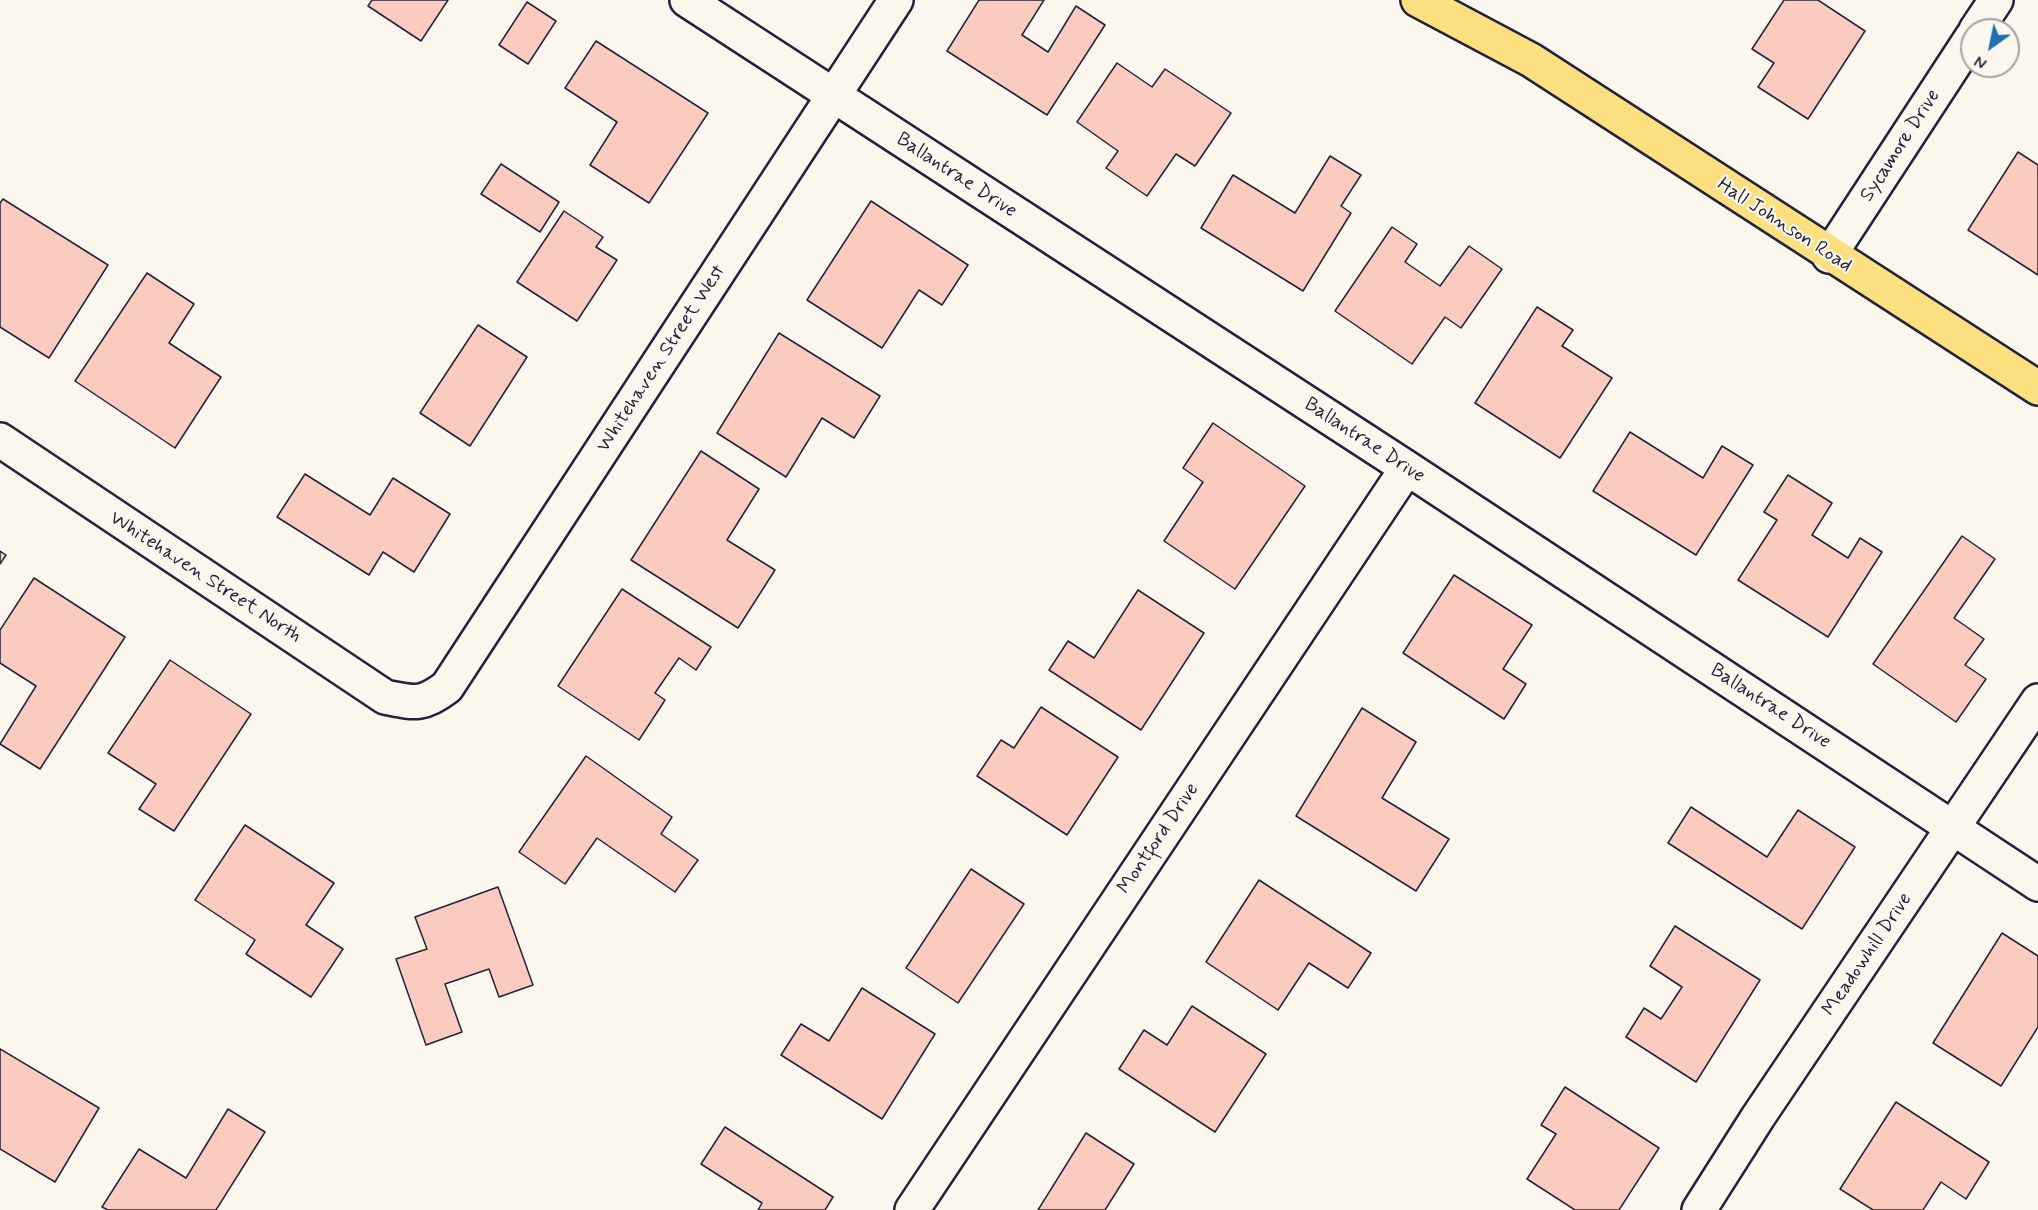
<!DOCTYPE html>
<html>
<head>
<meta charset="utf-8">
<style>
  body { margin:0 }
  #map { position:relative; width:2038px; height:1210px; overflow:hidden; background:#fbf7ec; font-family:Mynerve,sans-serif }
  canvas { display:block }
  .north { position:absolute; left:1960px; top:18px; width:60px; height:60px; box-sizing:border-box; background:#fbf7ec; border:2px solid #a4a2a5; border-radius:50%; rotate:213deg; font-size:16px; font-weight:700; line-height:24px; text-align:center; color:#22223b }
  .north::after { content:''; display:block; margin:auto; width:21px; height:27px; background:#1f6fb2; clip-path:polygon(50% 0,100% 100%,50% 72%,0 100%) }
</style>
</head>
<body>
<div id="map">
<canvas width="2038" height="1210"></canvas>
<div class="north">N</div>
</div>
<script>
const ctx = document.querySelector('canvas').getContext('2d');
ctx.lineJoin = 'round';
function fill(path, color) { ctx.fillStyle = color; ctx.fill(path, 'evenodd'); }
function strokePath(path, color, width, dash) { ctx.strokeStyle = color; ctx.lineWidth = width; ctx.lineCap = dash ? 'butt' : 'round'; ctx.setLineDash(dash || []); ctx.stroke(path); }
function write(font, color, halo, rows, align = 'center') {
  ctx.font = font + ' Mynerve,sans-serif'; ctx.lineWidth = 4.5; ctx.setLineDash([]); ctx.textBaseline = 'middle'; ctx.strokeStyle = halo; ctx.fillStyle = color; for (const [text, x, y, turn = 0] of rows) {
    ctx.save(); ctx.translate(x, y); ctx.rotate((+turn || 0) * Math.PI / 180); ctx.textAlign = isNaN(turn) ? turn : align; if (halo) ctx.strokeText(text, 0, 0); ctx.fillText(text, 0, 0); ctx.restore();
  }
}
const building = new Path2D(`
  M372,0H448L421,41L368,6Z
  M979,0H1044L1022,35L1048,52L1076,6L1105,25L1047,115L947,51Z
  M1784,0H1818L1865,31L1808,119L1758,87L1774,63L1752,49Z
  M527,2L556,21L528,64L499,45Z
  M596,41L708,113L649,203L590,165L617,122L565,88Z
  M1117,63L1152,87L1165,69L1231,113L1195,166L1176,154L1147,196L1106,168L1118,151L1077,122Z
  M2018,152L2038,165V275L1968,230Z
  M1330,156L1361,175L1341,206L1351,213L1303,291L1201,228L1233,175L1295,213Z
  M501,164L559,202L540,232L481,194Z
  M3,199L108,265L49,358L0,327V203Z
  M871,201L968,265L942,305L919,290L882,348L807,300Z
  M564,211L603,237L596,247L617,260L577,321L517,282Z
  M1392,227L1417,244L1405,262L1440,286L1469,246L1502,269L1461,328L1445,317L1412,364L1335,311Z
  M147,273L194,304L169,343L221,377L175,448L75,381Z
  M1537,307L1573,330L1562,346L1612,378L1560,458L1475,403Z
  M478,325L527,357L470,446L420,413Z
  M779,333L880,396L854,438L822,418L786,477L717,433Z
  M1213,423L1305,486L1235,589L1164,541L1203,482L1183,468Z
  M1630,432L1703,478L1722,446L1753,465L1696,555L1593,491Z
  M701,451L759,489L727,540L775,570L738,628L631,560Z
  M305,474L370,515L393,478L450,514L414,572L383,552L369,575L277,517Z
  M1788,475L1832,503L1812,535L1848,558L1860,538L1882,552L1828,637L1738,580L1777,520L1764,512Z
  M1962,536L1995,559L1954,618L1984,639L1965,665L1986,679L1956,722L1873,664Z
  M0,551L6,555L0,564Z
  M1454,575L1532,625L1503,669L1526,684L1504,719L1403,653Z
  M34,578L125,637L40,769L0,744L36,686L0,663V630Z
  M622,589L711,647L696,670L679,658L655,693L665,700L639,740L558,686Z
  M1138,590L1204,633L1141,730L1049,670L1068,641L1094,658Z
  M170,660L251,714L174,831L139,809L156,784L108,753Z
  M1041,707L1118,757L1067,835L977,776L1001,740L1014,748Z
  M1362,708L1416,742L1382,798L1449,839L1416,891L1296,816Z
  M586,756L672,817L661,834L698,860L675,892L597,838L565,884L519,852Z
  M1691,807L1767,857L1798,810L1855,847L1802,929L1668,843Z
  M245,825L334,883L306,925L343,949L311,997L246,954L255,940L195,900Z
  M971,869L1024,904L958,1003L906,968Z
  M1259,880L1371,953L1348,988L1309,963L1278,1010L1206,962Z
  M498,887L533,985L499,997L489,969L445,984L462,1032L426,1045L396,959L427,949L415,917Z
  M1675,926L1760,980L1696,1082L1626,1037L1644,1008L1661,1019L1682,987L1650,966Z
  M2002,933L2038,956V1027L2001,1086L1933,1043Z
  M862,988L935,1034L882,1119L781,1055L801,1024L829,1041Z
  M1192,1006L1266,1054L1215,1132L1119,1069L1144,1030L1167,1045Z
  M0,1049L99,1108L55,1182L0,1149Z
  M1565,1087L1659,1148L1619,1210H1575L1527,1179L1556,1134L1541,1125Z
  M1896,1102L1989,1162L1966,1199L1941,1182L1923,1210H1873L1840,1189Z
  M228,1109L265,1132L216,1210H108L102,1207L139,1149L186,1178Z
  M725,1127L833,1197L825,1210H758L762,1203L701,1164Z
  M1086,1133L1134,1164L1105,1210H1038Z`);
const minor = new Path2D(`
  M687,0L1407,468L2038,884
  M1976,30L1996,0
  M1829,256L1972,37
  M0,440L385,697C415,703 422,706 447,687L896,0
  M912,1210L1407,468
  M1699,1210L1758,1117L2038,701`);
const major = new Path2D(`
  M1418,0L1531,60L2038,388`);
const streetNames = [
  ["Sycamore Drive",1901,146,-57],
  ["Ballantrae Drive",956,176,33],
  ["Hall Johnson Road",1784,226,33],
  ["Whitehaven Street West",662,359,-57],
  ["Ballantrae Drive",1364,441,33],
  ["Whitehaven Street North",205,578,33],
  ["Ballantrae Drive",1770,707,33],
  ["Montford Drive",1159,839,-56],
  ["Meadowhill Drive",1868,955,-56]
];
fill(building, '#facbbe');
strokePath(building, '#22223b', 1.5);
strokePath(minor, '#22223b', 38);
strokePath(major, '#22223b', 38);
strokePath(minor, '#fbf7ec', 33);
strokePath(major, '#fce080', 33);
write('20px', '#22223b', '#fbf7ec', streetNames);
</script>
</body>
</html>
